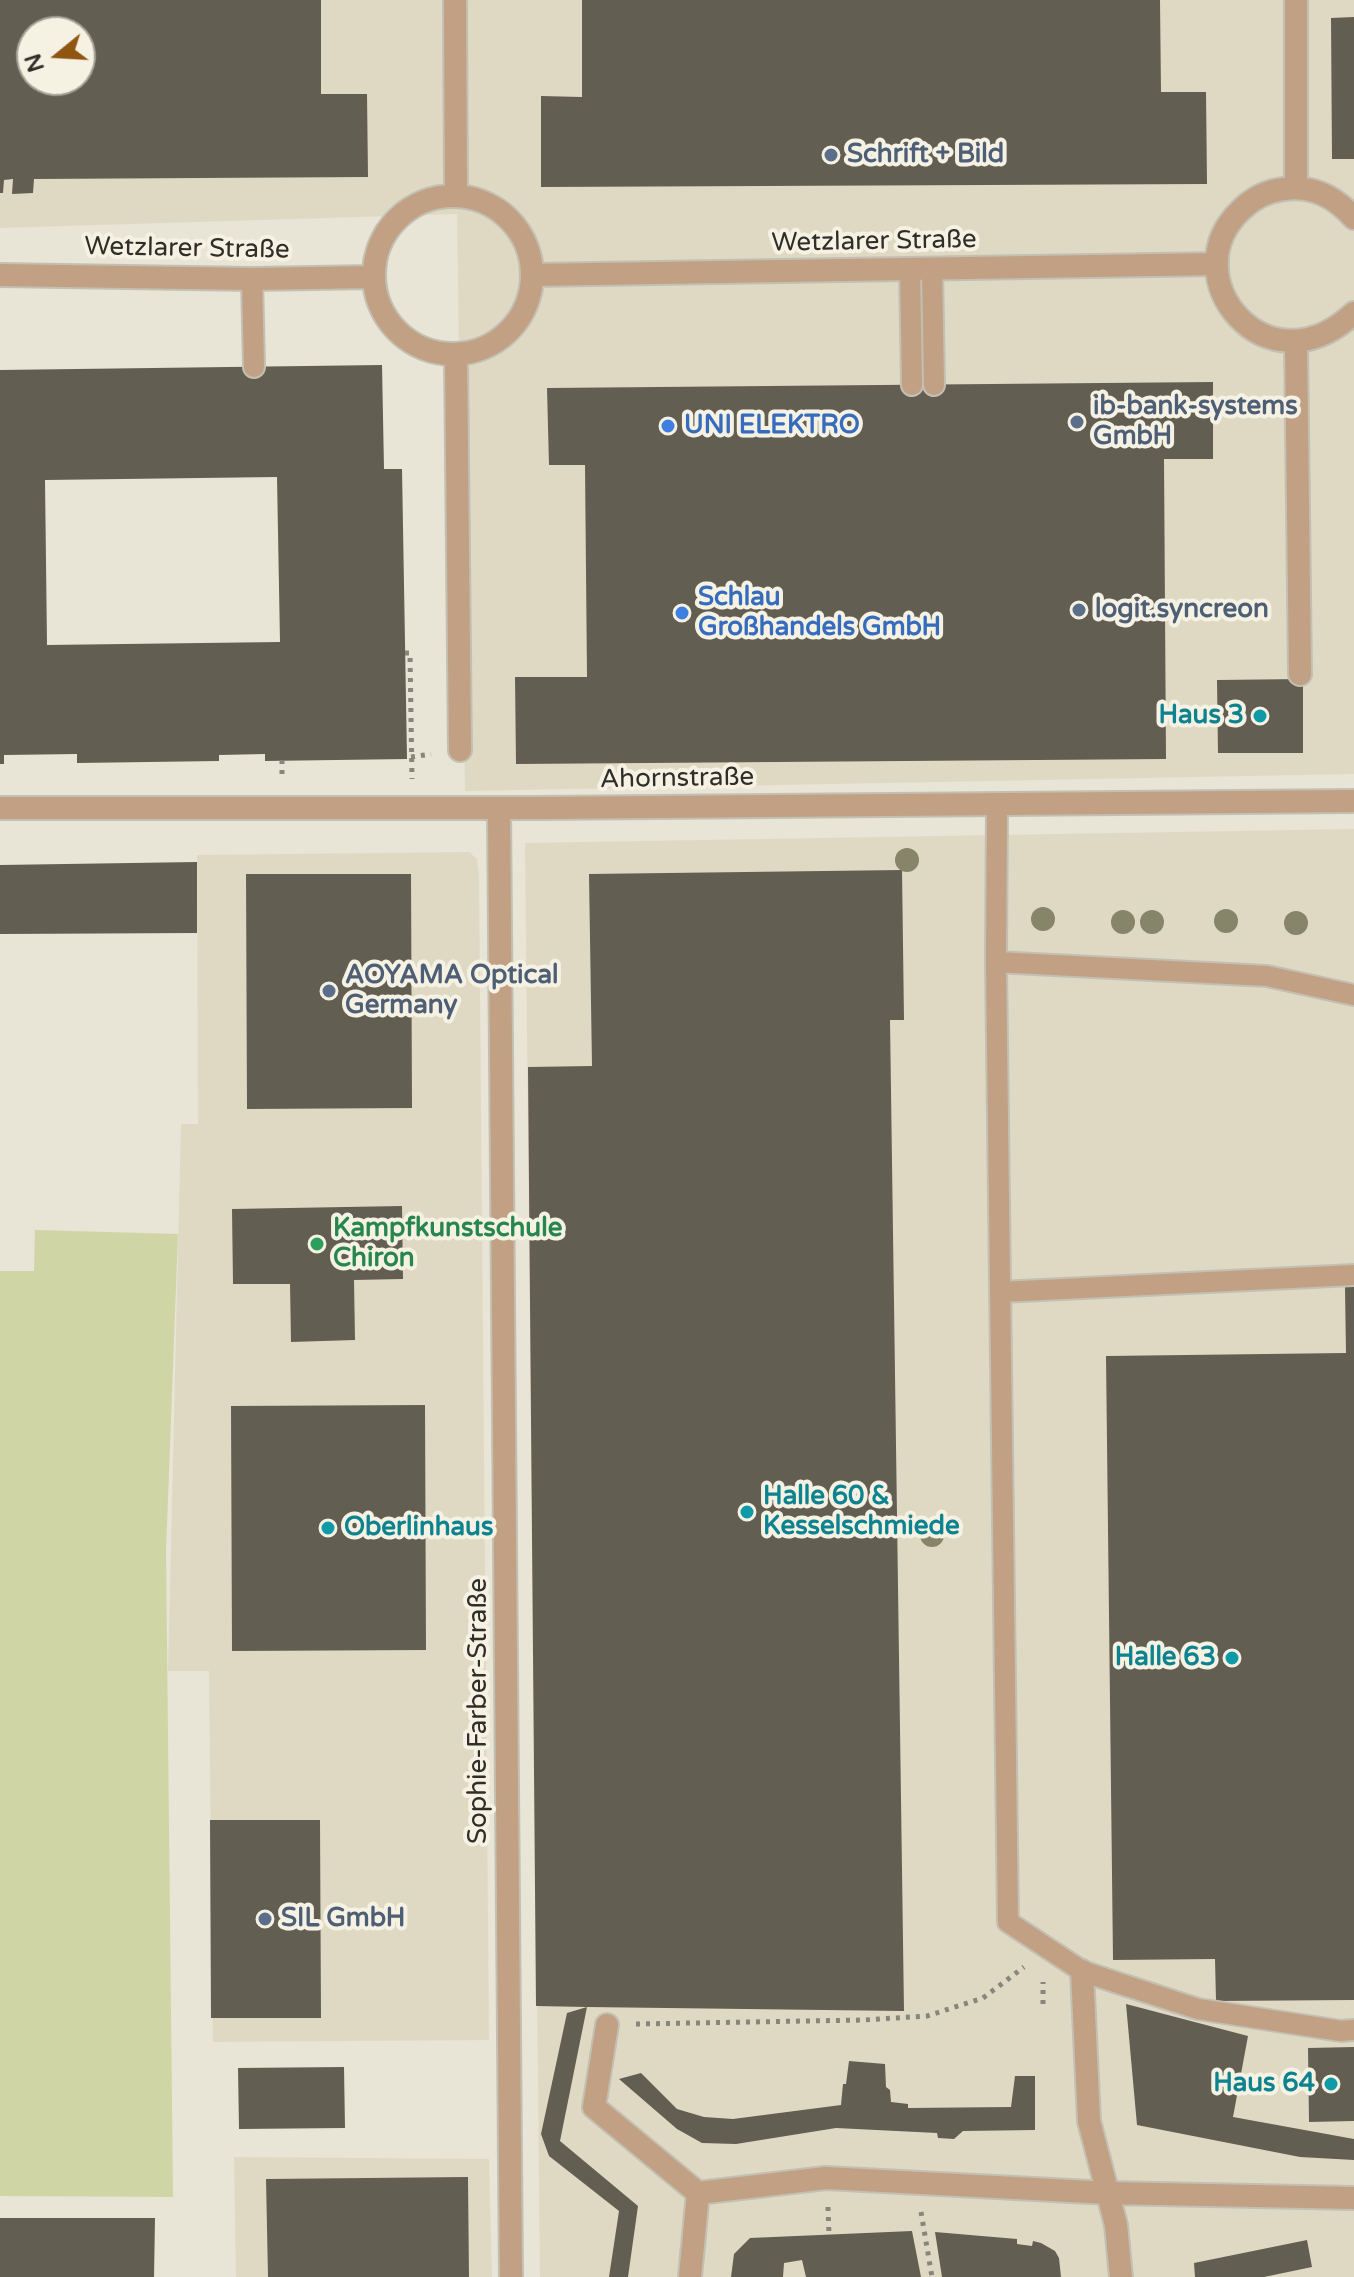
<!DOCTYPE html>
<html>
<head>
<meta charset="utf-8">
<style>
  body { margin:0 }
  #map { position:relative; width:1354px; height:2277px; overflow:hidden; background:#e8e4d6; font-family:"Varela Round",sans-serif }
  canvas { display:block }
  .north { position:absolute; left:16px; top:16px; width:80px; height:80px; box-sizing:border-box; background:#f5f1e3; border:2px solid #a6a399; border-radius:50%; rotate:252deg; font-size:22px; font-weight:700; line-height:32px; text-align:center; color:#302e29 }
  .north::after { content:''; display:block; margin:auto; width:28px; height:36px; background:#8f5511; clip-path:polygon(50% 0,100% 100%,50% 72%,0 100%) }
</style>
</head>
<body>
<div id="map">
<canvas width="1354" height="2277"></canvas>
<div class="north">N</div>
</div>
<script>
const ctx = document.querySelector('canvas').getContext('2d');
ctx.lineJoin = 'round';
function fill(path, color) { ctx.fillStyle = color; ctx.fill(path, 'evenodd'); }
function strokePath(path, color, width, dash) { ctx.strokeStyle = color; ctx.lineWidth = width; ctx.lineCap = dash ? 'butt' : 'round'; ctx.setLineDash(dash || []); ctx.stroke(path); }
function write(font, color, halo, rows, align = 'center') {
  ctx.font = font + ' "Varela Round",sans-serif'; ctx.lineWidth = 8; ctx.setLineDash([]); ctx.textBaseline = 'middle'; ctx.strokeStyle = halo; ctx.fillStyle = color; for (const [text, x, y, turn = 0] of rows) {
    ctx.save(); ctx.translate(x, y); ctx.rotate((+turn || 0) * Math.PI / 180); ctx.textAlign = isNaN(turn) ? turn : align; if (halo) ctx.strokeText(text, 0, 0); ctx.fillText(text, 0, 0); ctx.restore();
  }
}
const built = new Path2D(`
  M0,0H1354V774L465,791L457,214L0,228ZM32,32H80V80H32Z
  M1354,829V2277H540L525,843Z
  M469,852L477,859L479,876L489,2040L213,2042L209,1671H168L181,1124H198L197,855Z
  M234,2157L489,2159L492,2277H236Z`);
const green = new Path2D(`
  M35,1230L178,1234L166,1551L173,2197L0,2196V1271H34Z`);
const building = new Path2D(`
  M0,0H321V94H367L368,177L34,179L33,193L12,194L13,179L4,180L3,193H0ZM32,32H80V80H32Z
  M582,0H1160L1161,92H1206L1207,184L541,187V96L582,97Z
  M1354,17V159H1332L1331,18Z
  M382,365L384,469H402L407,759L265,761V754L219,755V761L77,763V754L4,755V764H0V370ZM277,477L280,642L47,645L45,480Z
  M1213,382V459H1164L1166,759L516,764L515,677H587L585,465H549L547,388Z
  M1303,679V753H1218L1217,680Z
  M197,862V933L0,934V865Z
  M902,870L904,1020H890L904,2011L587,2007L560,2141L638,2206L628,2277H609L619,2211L549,2156L541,2134L567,2013L587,2007L536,2006L528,1067L592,1066L589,874Z
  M246,874H411L412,1108L247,1109Z
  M402,1206L403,1279L354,1280L355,1340L291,1342L290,1284H233L232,1209Z
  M1345,1287H1354V2000L1216,2001L1215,1959L1113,1960L1106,1356L1346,1353Z
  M425,1405L426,1650L232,1651L231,1406Z
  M210,1820H320L321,2018H211Z
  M1126,2004L1248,2036L1233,2117L1354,2139V2160L1300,2157L1137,2125Z
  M1354,2047V2121L1309,2122L1308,2048Z
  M849,2061L885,2064L886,2087L890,2090L891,2102L908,2104V2108L1011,2107L1015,2076H1035V2130L963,2131L954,2139L938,2138L937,2133L836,2128L736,2144L702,2143L677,2129L619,2079L641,2073L677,2109L704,2117L733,2119L841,2105L843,2084H846Z
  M344,2067L345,2128L239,2129L238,2068Z
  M468,2177L469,2277H268L266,2179Z
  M0,2218H155L154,2277H0Z
  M912,2231L921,2277H806L802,2260L784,2263L783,2277H731L734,2254L750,2238Z
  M935,2232L1017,2239V2244L1032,2246L1033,2241L1041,2243L1055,2251L1059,2258L1061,2277H942Z
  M1307,2240L1312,2267L1264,2277H1195L1194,2263Z`);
const path = new Path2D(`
  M405,653H410L412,779
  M411,757L431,754
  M282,760V779
  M1043,2004V1982
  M636,2024L864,2020L927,2016L983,1998L1024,1967
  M828,2207L829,2235
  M921,2212L932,2277`);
const service = new Path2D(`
  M910,269L912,385
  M932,269L934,385
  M252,279L254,367
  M997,804L996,962L1008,1922L1082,1971L1118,1983L1198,2009L1341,2031L1354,2030
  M996,962L1267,976L1354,995
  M1000,1292L1354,1275`);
const minor = new Path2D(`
  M455,0L456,195
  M1296,0V187
  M374 275a79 79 0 1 1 158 0a79 79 0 1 1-158 0Z
  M1354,218C1335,197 1313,185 1284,189C1267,191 1253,198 1241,210C1171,276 1266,395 1354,313
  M0,275L252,279L373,277
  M532,275L1217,264
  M1296,342L1300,674
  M456,355L460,750
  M0,808H539L1354,801
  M499,808L511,2277
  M1082,1971L1089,2121L1116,2225L1121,2277
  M607,2025L594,2107L698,2193L826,2178L1109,2193L1354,2198
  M690,2277L698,2193`);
const trees = [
  [907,860],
  [1043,919],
  [1226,921],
  [1123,922],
  [1152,922],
  [1296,923],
  [932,1535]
];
const markers = [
  [831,155,8,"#5c6f8a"],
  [1077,422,8,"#5c6f8a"],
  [668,426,8,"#3f7fe0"],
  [1079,610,8,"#5c6f8a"],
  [682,613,8,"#3f7fe0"],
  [1260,716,8,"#0f9aa8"],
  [329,991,8,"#5c6f8a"],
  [317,1244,8,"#2e9e5b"],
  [747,1512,8,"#0f9aa8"],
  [328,1528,8,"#0f9aa8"],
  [1232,1658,8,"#0f9aa8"],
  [265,1919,8,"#5c6f8a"],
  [1331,2084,8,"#0f9aa8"]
];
const serviceNames = [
  ["Schrift + Bild",847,155],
  ["ib-bank-systems",1093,407],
  ["GmbH",1093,437],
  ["logit.syncreon",1095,610],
  ["AOYAMA Optical",345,976],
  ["Germany",345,1006],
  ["SIL GmbH",281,1919]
];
const streetNames = [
  ["Wetzlarer Straße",874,242,-1],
  ["Wetzlarer Straße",187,249,1],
  ["Ahornstraße",677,779,-1],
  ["Sophie-Farber-Straße",479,1711,-90]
];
const shopNames = [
  ["UNI ELEKTRO",684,426],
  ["Schlau",698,598],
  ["Großhandels GmbH",698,628]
];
const cultureNames = [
  ["Haus 3",1244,716],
  ["Halle 60 &",763,1497,"left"],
  ["Kesselschmiede",763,1527,"left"],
  ["Oberlinhaus",344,1528,"left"],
  ["Halle 63",1216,1658],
  ["Haus 64",1315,2084]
];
const leisureNames = [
  ["Kampfkunstschule",333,1229],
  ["Chiron",333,1259]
];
fill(built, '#dfd9c4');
fill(green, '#d0d5a6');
fill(building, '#625e52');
strokePath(service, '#c3c0b3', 24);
strokePath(minor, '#c3c0b3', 26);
strokePath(path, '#88857c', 5, [4, 6]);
strokePath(service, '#c1a083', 20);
strokePath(minor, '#c1a083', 22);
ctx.fillStyle = '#86856a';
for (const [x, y] of trees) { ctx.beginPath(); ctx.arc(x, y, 12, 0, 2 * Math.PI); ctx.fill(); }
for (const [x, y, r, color] of markers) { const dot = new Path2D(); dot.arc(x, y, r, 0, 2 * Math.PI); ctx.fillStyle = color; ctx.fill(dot); strokePath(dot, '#f5f1e3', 3); }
write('bold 26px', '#4e5e75', '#f5f1e3', serviceNames, 'left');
write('26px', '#302e29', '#f5f1e3', streetNames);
write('bold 26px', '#366cbe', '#f5f1e3', shopNames, 'left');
write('bold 26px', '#0d838f', '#f5f1e3', cultureNames, 'right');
write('bold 26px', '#27864d', '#f5f1e3', leisureNames, 'left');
</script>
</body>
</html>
